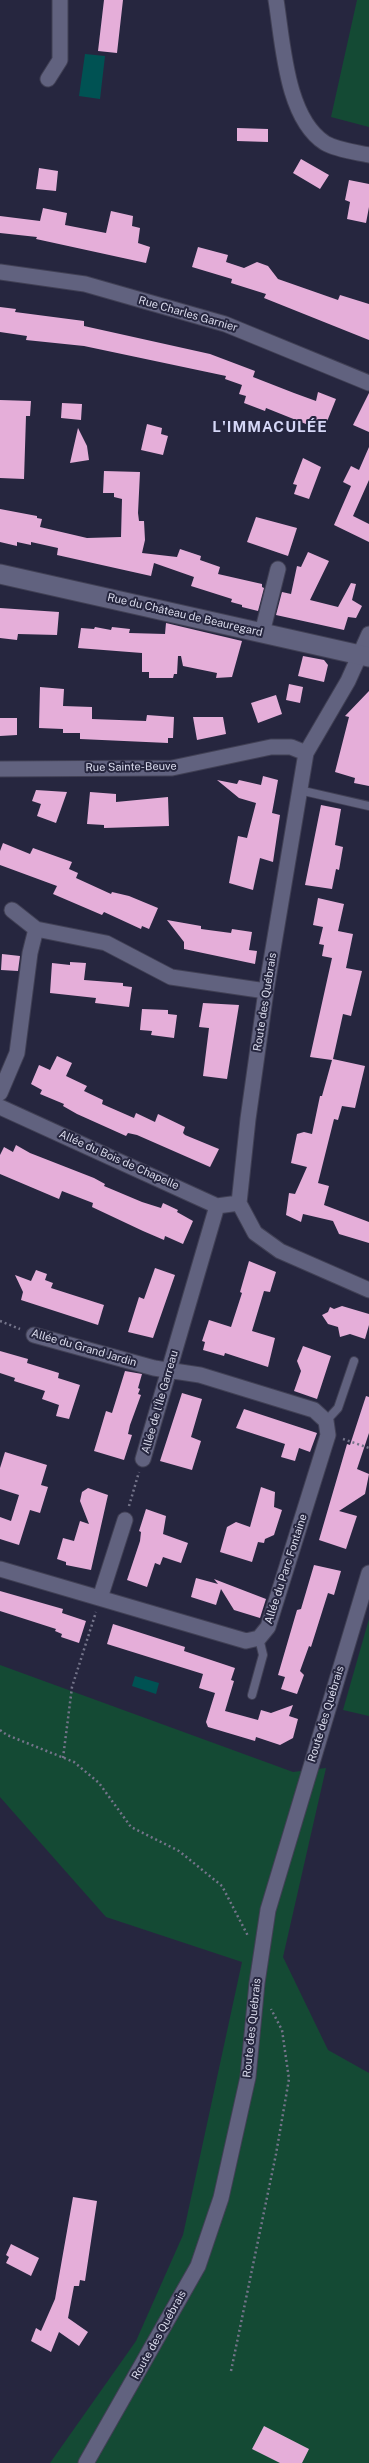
<!DOCTYPE html>
<html>
<head>
<meta charset="utf-8">
<style>
  body { margin:0 }
  canvas { display:block; background:#26263f }
</style>
</head>
<body>
<canvas width="369" height="2463"></canvas>
<script>
const ctx = document.querySelector('canvas').getContext('2d');
ctx.lineJoin = 'round';
function fill(path, color) { ctx.fillStyle = color; ctx.fill(path, 'evenodd'); }
function strokePath(path, color, width, dash) { ctx.strokeStyle = color; ctx.lineWidth = width; ctx.lineCap = dash ? 'butt' : 'round'; ctx.setLineDash(dash || []); ctx.stroke(path); }
function write(font, color, halo, rows, align = 'center') {
  ctx.font = font + ' "Public Sans",sans-serif'; ctx.lineWidth = 4; ctx.setLineDash([]); ctx.textBaseline = 'middle'; ctx.strokeStyle = halo; ctx.fillStyle = color; for (const [text, x, y, turn = 0] of rows) {
    ctx.save(); ctx.translate(x, y); ctx.rotate((+turn || 0) * Math.PI / 180); ctx.textAlign = isNaN(turn) ? turn : align; if (halo) ctx.strokeText(text, 0, 0); ctx.fillText(text, 0, 0); ctx.restore();
  }
}
const green = new Path2D(`
  M357,0H369V127L331,117Z
  M369,1619V1716L343,1710Z
  M0,1665L293,1772L326,1768L283,1957L328,2050L369,2073V2463H50L136,2341L183,2235L242,1962L106,1917L0,1797Z`);
const water = new Path2D(`
  M85,54L105,56L100,99L79,96Z
  M135,1676L159,1683L156,1694L132,1686Z`);
const building = new Path2D(`
  M104,0H123L117,53L98,51Z
  M237,128L268,129V142L237,141Z
  M301,159L329,175L320,189L293,173Z
  M39,168L58,171L56,191L36,189Z
  M349,180L369,184V207L366,223L347,219L350,202L345,200Z
  M43,208L67,213L65,225L106,233L111,211L133,216L132,226L140,228L138,243L150,247L146,263L36,239L37,237L0,233V216L40,221Z
  M198,247L228,255L226,262L244,268L257,262L268,266L278,279L338,300L340,295L369,304V340L264,298L266,294L231,283L232,279L192,267Z
  M0,307L16,309L15,312L84,321V326L210,354L255,371L253,377L294,393L316,401L318,392L336,399L324,429L307,422L306,424L266,408L265,411L244,403L246,396L239,394L242,385L225,379L226,376L84,346L26,340L27,336L0,332Z
  M369,393V432L353,425Z
  M0,400L31,401L30,416H26L24,479L0,478Z
  M62,403L82,404L81,420L61,418Z
  M147,424L162,428L161,434L168,436L163,455L141,450Z
  M78,428L87,446L89,460L70,463Z
  M369,447V480L353,516L369,524V542L334,525L351,486L343,482L351,466L359,470Z
  M303,458L321,467L309,499L294,494L297,485L293,484Z
  M104,471L140,472L138,513L139,521H144L145,540L142,553L177,557L180,549L201,556L200,560L220,567L218,574L262,584V587L264,588L258,611L242,607V605L231,602L232,599L191,586L194,577L154,563L151,576L57,555L58,548L31,542V545L17,542V546L0,542V509L37,516V518L42,519L40,527L87,538L121,537L122,499L114,497V493H103Z
  M256,517L297,528L288,556L247,542Z
  M308,552L329,561L310,600L338,607L351,583L356,584L352,600L362,606L356,618L348,617L344,630L276,615L282,592L291,594L297,566L301,567Z
  M0,608L59,612L57,635L18,634L17,640L0,638Z
  M166,623L242,641L232,677L216,678L217,673L183,666L181,656H178L177,674H174L173,678H149V672H142V653L78,648L81,628L94,629L95,627L111,630L112,627L130,629L129,633L165,634Z
  M303,656L324,660L328,665L324,682L298,676Z
  M289,684L303,687L300,703L286,700Z
  M40,687L64,689L63,706L92,707V719L146,721L147,715L174,717L173,738H168V743L80,739V733H63V729L39,728Z
  M369,691V786L354,783L355,778L335,772L349,717L345,716Z
  M276,695L282,714L258,723L251,703Z
  M193,717H223L226,734L197,740Z
  M0,718H17V735L0,736Z
  M263,776L278,780L272,813L280,815L273,862L260,858L253,890L229,883L238,836L247,838L256,803L239,798L217,780L237,784L239,780L261,785Z
  M36,790L67,792L56,823L37,816L41,804L32,801Z
  M90,792L116,794V802L168,797L169,826L104,828V825L87,824Z
  M321,805L341,809L335,845L343,847L339,870L336,869L332,889L305,885Z
  M3,843L30,854L33,848L72,862L69,869L78,873L76,878L111,894L112,892L129,896L158,908L149,929L142,926L141,929L104,912L102,915L53,894L57,886L0,865V851Z
  M318,898L344,904L338,931L353,934L346,968L362,971L351,1016L343,1014L333,1059L365,1066L355,1108L342,1106L338,1120L334,1119L318,1183L329,1186L324,1205L369,1222V1243L339,1234L333,1221L303,1214L301,1222L286,1215L289,1193L295,1194L307,1167L291,1163L297,1134L304,1132L312,1134L320,1096H322L332,1060L310,1057L332,958L322,956L324,945L319,944L323,927L313,925Z
  M167,920L201,926V929L231,933L232,929L252,932L249,950L257,951L255,964L184,949V942Z
  M2,954L20,956L18,971L1,970Z
  M70,962L86,963L84,980L123,983V986L132,987L129,1007L95,1003L96,998L50,993L52,963L70,965Z
  M203,1003L239,1005L227,1079L203,1076L209,1028L199,1027Z
  M142,1009L168,1010V1014L177,1015L174,1038L151,1035L152,1031L140,1030Z
  M57,1056L72,1063L66,1076L87,1086L84,1091L103,1100L102,1104L134,1118L136,1113L155,1122L158,1114L185,1127L183,1133L185,1135L219,1149L210,1167L137,1135L128,1133L126,1136L77,1114L63,1106L64,1104L40,1094L42,1090L31,1084L39,1065L50,1070Z
  M16,1145L30,1153L94,1178L105,1184L104,1186L142,1202L161,1208L163,1203L178,1210L177,1212L193,1221L183,1244L165,1236L164,1240L143,1231L92,1207L93,1203L62,1191L59,1199L0,1174V1155L4,1147L13,1152Z
  M249,1261L276,1272L270,1292L264,1291L252,1331L275,1338L268,1367L225,1353L224,1356L203,1350L205,1342L202,1341L209,1320L231,1327L242,1293L240,1292Z
  M155,1268L175,1275L153,1338L128,1332L139,1297L144,1299Z
  M36,1270L47,1274L45,1280L53,1283L51,1288L104,1305L98,1325L21,1300L23,1292L15,1275L31,1281Z
  M342,1306L369,1314V1325L365,1339L350,1334L340,1337L338,1327L328,1324L322,1315L328,1312L330,1307L334,1309Z
  M303,1346L331,1356L317,1399L294,1391L301,1371L297,1361Z
  M0,1351L28,1359L27,1363L59,1373L58,1378L80,1385L69,1419L56,1416L59,1405L42,1399L45,1391L14,1381L15,1378L0,1373Z
  M125,1371L142,1374L138,1388L140,1389L138,1394L141,1395L130,1425L128,1434L132,1435L124,1460L94,1451L106,1411L112,1413Z
  M182,1393L202,1399L191,1437L201,1441L192,1470L160,1461Z
  M366,1396L369,1397V1433L357,1469L369,1474L365,1494L339,1511L357,1516L346,1549L319,1540L347,1444L350,1445Z
  M244,1409L317,1433L310,1452L299,1448L295,1461L281,1457L285,1444L236,1428Z
  M5,1452L47,1465L41,1485L48,1487L40,1513L30,1510L19,1545L0,1539V1517L11,1521L19,1495L0,1489V1468Z
  M261,1487L275,1492L274,1507L282,1510L274,1535L265,1539L264,1543L258,1542L252,1562L220,1552L227,1527L236,1522L250,1527Z
  M88,1488L108,1495L91,1570L66,1565V1562L57,1559L63,1538L74,1541L80,1521L89,1524L80,1501L82,1492Z
  M146,1509L166,1516L163,1534L188,1543L181,1563L163,1557L160,1565L155,1563L147,1587L127,1580L140,1541L141,1532L139,1531Z
  M314,1565L341,1571L334,1595L328,1593L311,1647L309,1646L300,1671L304,1675L297,1694L281,1689L285,1677L278,1675L297,1610L301,1609Z
  M196,1578L218,1584L214,1579L266,1599L260,1618L234,1610L221,1589L216,1605L191,1597Z
  M0,1591L63,1609L62,1613L86,1621L79,1643L61,1637L62,1634L55,1631L56,1629L0,1611Z
  M113,1624L185,1647L184,1651L235,1668L231,1680L234,1681L225,1711L258,1720L261,1710L271,1713L293,1705L289,1716L298,1719L293,1738L280,1745L256,1737L255,1741L208,1727L206,1722L215,1693L199,1688L203,1674L107,1644Z
  M73,2197L97,2201L85,2281L80,2280L79,2286H74L68,2318L88,2332L79,2346L59,2332L51,2352L31,2341L36,2328L41,2331L55,2299Z
  M11,2244L39,2258L31,2276L6,2263L9,2257L6,2255Z
  M264,2426L309,2449L302,2463H280L252,2449Z`);
const path = new Path2D(`
  M0,1321L20,1329
  M343,1439L369,1448
  M129,1506L139,1472
  M0,1730L7,1735L74,1762L99,1783L131,1827L179,1851L222,1886L248,1936
  M63,1758L72,1687L96,1612
  M231,2371L276,2154L289,2079L282,2030L271,2009`);
const service = new Path2D(`
  M299,790L369,806
  M326,1421L338,1408L354,1361
  M252,1695L263,1655L259,1638`);
const minor = new Path2D(`
  M276,0C283,43 286,118 325,143C337,150 355,152 369,155
  M48,79L60,60V0
  M0,272L85,284L225,324L369,383
  M262,633L278,569
  M369,634L348,681L306,753L266,991L248,1119L239,1203L255,1233L280,1251L369,1290
  M0,769L172,768L271,747H291L306,753
  M12,910L36,929
  M0,1093L17,1053L30,953L36,929L106,943L171,977L266,991
  M0,1107L217,1206L239,1203
  M143,1459L217,1206
  M0,1569L246,1641L259,1638L268,1627L328,1435L326,1421L314,1410L200,1375L154,1368L34,1335
  M100,1598L125,1520
  M86,2463L198,2266L221,2198L248,2077L257,1983L268,1910L369,1573`);
const tertiary = new Path2D(`
  M0,574L369,657`);
const streetNames = [
  ["Rue Charles Garnier",188,314,16],
  ["Rue du Château de Beauregard",185,615,13],
  ["Rue Sainte-Beuve",131,767,-1],
  ["Route des Québrais",265,1002,-81],
  ["Allée du Bois de Chapelle",119,1160,24],
  ["Allée du Grand Jardin",84,1348,16],
  ["Allée de l'Île Garreau",160,1402,-74],
  ["Allée du Parc Fontaine",286,1569,-72],
  ["Route des Québrais",326,1714,-73],
  ["Route des Québrais",252,2028,-84],
  ["Route des Québrais",159,2335,-61]
];
const districtNames = [
  ["L'IMMACULÉE",270,427]
];
fill(green, '#144a34');
fill(water, '#005253');
fill(building, '#e5aed9');
strokePath(service, '#414055', 10);
strokePath(minor, '#414055', 17);
strokePath(tertiary, '#414055', 21);
strokePath(path, '#74748a', 2.5, [2, 3]);
strokePath(service, '#61627f', 8);
strokePath(minor, '#61627f', 15);
strokePath(tertiary, '#61627f', 19);
write('11px', '#dbdced', '#26263f', streetNames);
ctx.letterSpacing = '1px';
write('bold 15px', '#d5d7f7', '#26263f', districtNames);
ctx.letterSpacing = '0px';
</script>
</body>
</html>
